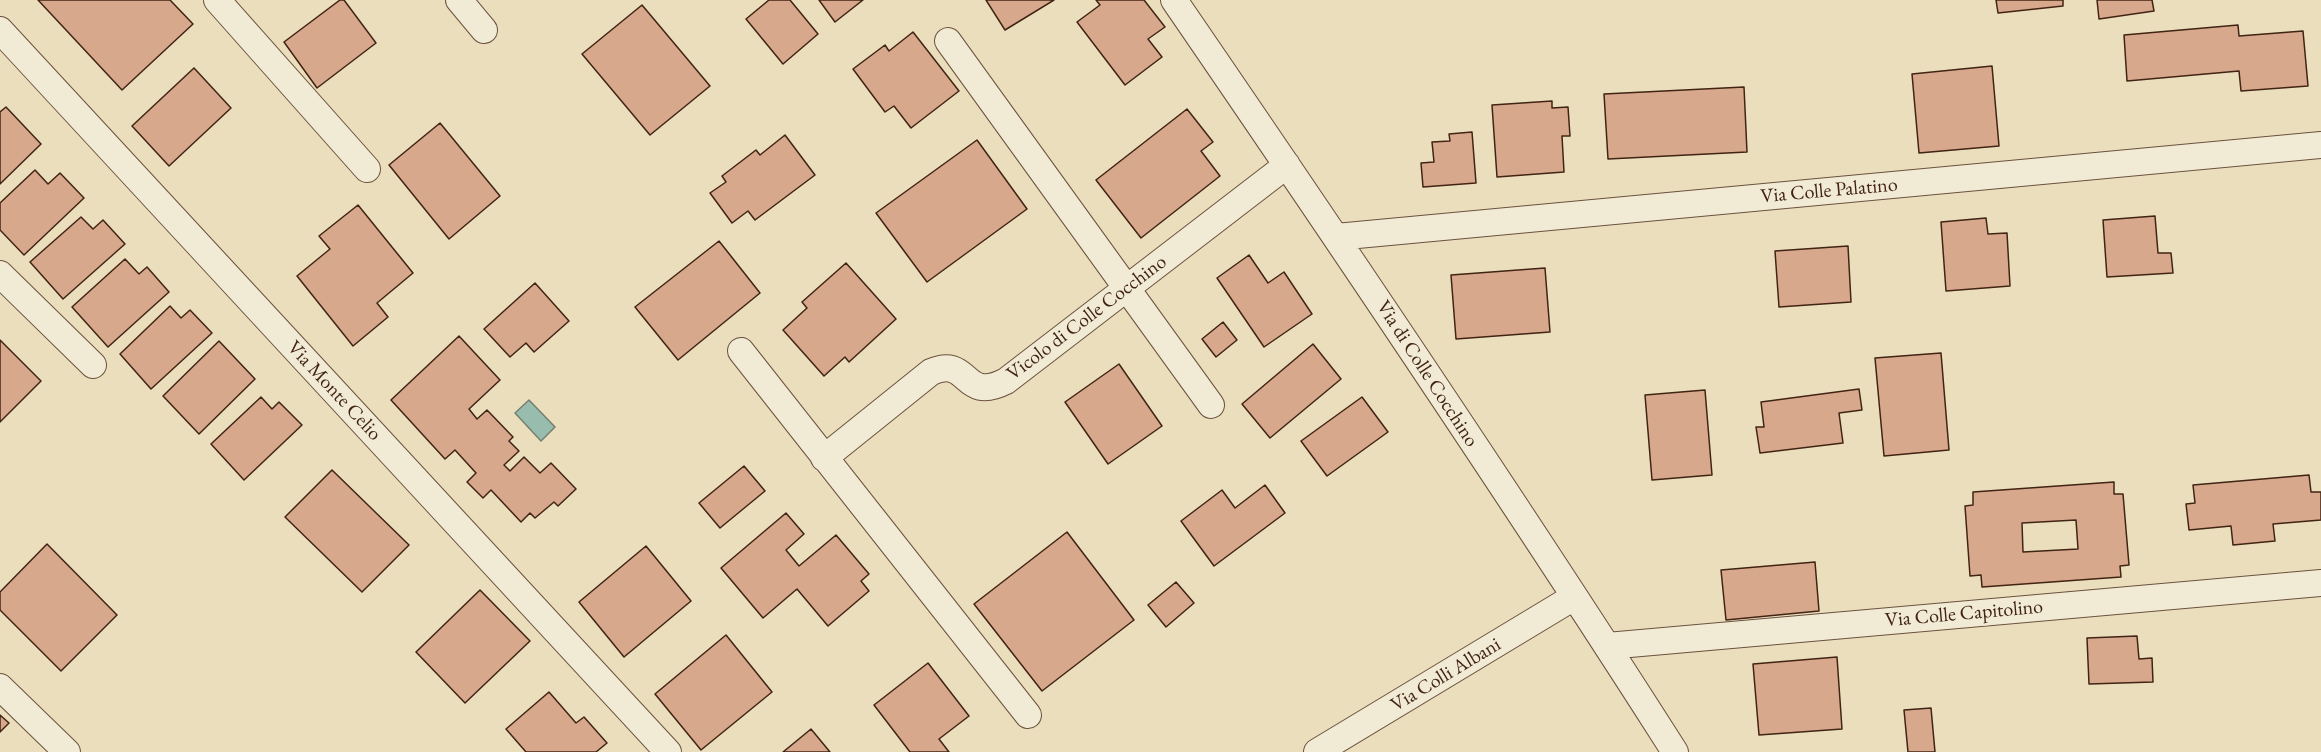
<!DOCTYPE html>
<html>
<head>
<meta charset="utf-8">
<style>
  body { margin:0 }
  canvas { display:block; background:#eadebd }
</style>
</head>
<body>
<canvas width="2321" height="752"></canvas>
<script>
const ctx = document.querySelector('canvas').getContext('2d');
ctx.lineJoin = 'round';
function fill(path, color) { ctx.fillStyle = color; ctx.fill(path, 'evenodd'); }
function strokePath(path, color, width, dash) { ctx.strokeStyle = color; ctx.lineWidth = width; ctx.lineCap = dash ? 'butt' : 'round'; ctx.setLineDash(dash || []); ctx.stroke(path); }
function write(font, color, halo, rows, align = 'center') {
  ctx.font = font + ' "EB Garamond",serif'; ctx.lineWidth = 4.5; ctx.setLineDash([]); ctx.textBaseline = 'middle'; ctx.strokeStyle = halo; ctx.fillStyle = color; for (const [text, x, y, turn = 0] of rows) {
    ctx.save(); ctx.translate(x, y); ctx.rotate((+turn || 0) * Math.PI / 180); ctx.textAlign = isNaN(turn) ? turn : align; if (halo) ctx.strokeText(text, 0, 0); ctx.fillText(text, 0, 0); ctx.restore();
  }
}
const water = new Path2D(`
  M529,400L555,427L541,441L515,413Z`);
const building = new Path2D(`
  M38,0H170L193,24L122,90Z
  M340,0H344L376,43L317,88L284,42Z
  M769,0H790L818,34L783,64L746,19Z
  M819,0H863L835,22Z
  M986,0H1054L1005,30Z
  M1096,0H1144L1165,27L1148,39L1162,57L1125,85L1077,22L1100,5Z
  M1996,0H2063V6L1998,13Z
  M2097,0H2152L2154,11L2099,19Z
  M642,5L710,86L650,135L582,54Z
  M2238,25L2239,36L2303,31L2308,86L2241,91L2239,71L2127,81L2124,35Z
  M913,32L959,91L911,128L894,106L885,112L853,69L885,45L889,51Z
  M1992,66L1999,146L1919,153L1912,74Z
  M194,68L231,108L169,166L132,126Z
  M1744,87L1747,152L1608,159L1604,94Z
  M1552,101V108L1568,107L1570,136H1562L1564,172L1497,177L1492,105Z
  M6,107L41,144L0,184V112Z
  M1187,109L1213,142L1201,151L1220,176L1141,238L1096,180Z
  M440,123L500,196L449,239L389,165Z
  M1472,132L1476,183L1423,187L1421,163L1434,162L1432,142L1450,141L1449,134Z
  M785,135L815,175L755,220L748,211L732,223L710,193L726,182L722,176L756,150L760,155Z
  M977,140L1027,209L927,282L876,213Z
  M35,170L48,184L60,173L84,198L24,255L0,230V203Z
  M358,205L413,273L377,303L388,317L353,346L297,276L330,249L319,236Z
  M2155,216L2158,253H2171L2173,273L2107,277L2103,220Z
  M81,217L93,229L103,220L125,244L63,299L30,262Z
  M1986,218L1988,234L2007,233L2010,286L1946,291L1941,222Z
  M719,241L760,293L678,360L635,307Z
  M1848,246L1851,302L1779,307L1775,251Z
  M1249,255L1268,283L1284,272L1312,314L1264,347L1217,278Z
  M125,259L139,274L147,267L169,292L108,347L72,307Z
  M846,263L896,319L849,362L845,357L824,376L783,330L807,308L802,302Z
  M1545,268L1550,332L1456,339L1451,275Z
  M535,283L569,321L534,352L526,343L510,357L484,329Z
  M170,306L181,318L190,310L212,333L151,389L120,354Z
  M1223,322L1237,340L1216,357L1202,339Z
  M459,336L500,380L469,409L477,419L487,410L513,437L509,441L519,451L504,465L510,471L524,457L540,473L551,463L576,489L558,506L554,502L535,518L530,513L521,522L491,490L483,498L467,482L476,473L455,450L445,459L391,400Z
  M0,340L41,381L0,422Z
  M219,341L255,379L199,434L163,396Z
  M1313,344L1341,379L1270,438L1242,404Z
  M1941,353L1949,450L1884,456L1875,358Z
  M1119,364L1162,426L1108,464L1065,402Z
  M1859,389L1862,410L1839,413L1843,443L1760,453L1756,427H1764L1761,402Z
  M1705,390L1712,475L1652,480L1645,395Z
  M261,397L272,409L279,402L302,425L244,480L211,444Z
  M1362,397L1388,432L1327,476L1301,441Z
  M744,466L765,491L720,528L699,503Z
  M332,470L409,545L362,592L285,517Z
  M2309,475L2311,492H2321V520L2273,524L2275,541L2233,545L2231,526L2189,530L2186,504L2195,503L2193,485Z
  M2114,482V494H2123L2129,565L2120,566L2121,577L1982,587L1981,575L1970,576L1965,506L1973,505V492ZM2076,520L2078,549L2023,552L2022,523Z
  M1265,485L1285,513L1214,566L1181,521L1222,490L1235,508Z
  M786,513L804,534L786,550L799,566L836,535L869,574L861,581L869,591L828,626L797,589L763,618L721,568Z
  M1067,532L1134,620L1042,691L974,604Z
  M47,544L117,615L61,671L0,610V592Z
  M646,546L691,601L624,657L579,602Z
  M1815,562L1819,611L1726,620L1721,570Z
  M1176,582L1194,603L1166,627L1148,605Z
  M480,590L530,641L465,703L416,652Z
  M726,635L772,692L701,750L655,694Z
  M2137,636L2139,659L2152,658L2153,682L2089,684L2087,638Z
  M1837,657L1842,729L1759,735L1753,664Z
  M928,663L969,716L939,739L949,752H910L874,705Z
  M549,692L576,723L584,717L607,743L596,752H526L506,729Z
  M1931,708L1935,752H1908L1904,710Z
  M0,715L9,723L0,732Z
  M811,729L830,752H783Z`);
const street = new Path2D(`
  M217,0L367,169
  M459,0L484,30
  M1174,0C1344,248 1513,498 1675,752
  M0,30L668,752
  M948,41L1211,405
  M1336,237L2321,145
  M0,274L93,365
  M741,351L1028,715
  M824,458L931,372C971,355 961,404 1006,381L1287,165
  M1607,646L2321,583
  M0,687L67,752
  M1317,752L1574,597`);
const streetNames = [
  ["Via Colle Palatino",1829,191,-5],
  ["Vicolo di Colle Cocchino",1087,318,-37],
  ["Via di Colle Cocchino",1427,374,57],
  ["Via Monte Celio",334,391,47],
  ["Via Colle Capitolino",1964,614,-5],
  ["Via Colli Albani",1446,675,-31]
];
fill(water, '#98bcad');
strokePath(water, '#757f6f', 1.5);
fill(building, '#d8a88d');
strokePath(building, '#412413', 1.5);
strokePath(street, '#6b523e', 28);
strokePath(street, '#f1ead4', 26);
write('20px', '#412413', '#f1ead4', streetNames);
</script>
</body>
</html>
